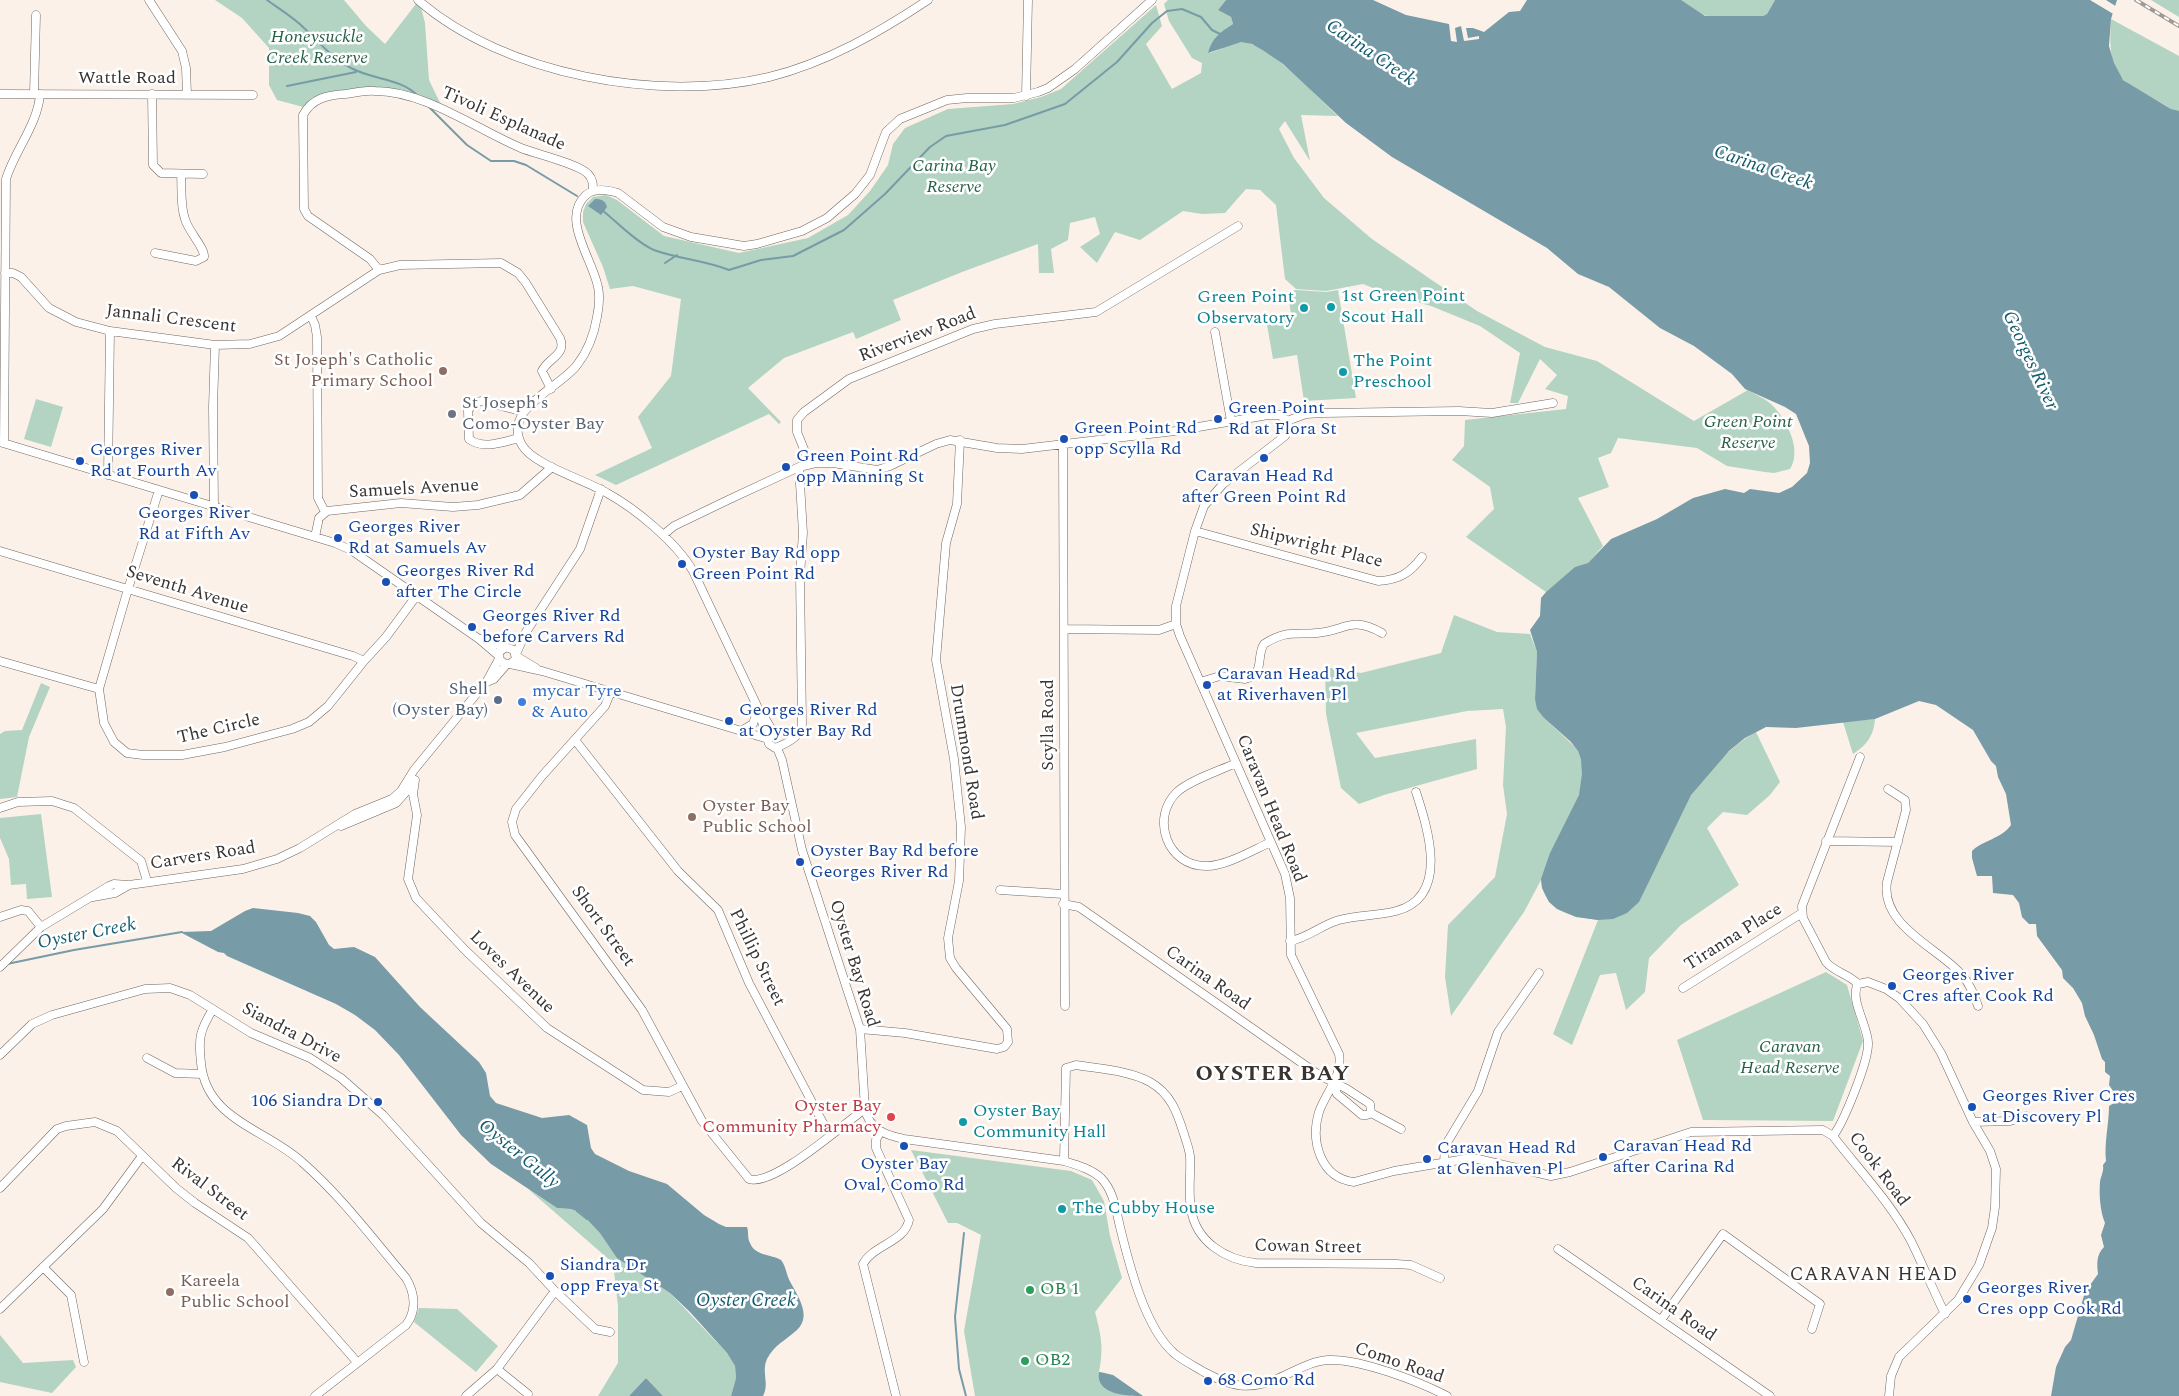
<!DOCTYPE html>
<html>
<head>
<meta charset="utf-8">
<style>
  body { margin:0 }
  canvas { display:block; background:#fbf1e9 }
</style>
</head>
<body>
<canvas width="2179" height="1396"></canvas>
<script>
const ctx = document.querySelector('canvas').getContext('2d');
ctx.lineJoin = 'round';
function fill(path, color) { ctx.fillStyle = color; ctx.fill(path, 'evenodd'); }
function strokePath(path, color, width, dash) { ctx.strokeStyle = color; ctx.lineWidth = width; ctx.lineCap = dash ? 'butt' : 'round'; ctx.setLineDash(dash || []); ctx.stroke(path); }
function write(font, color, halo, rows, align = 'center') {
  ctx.font = font + ' Spectral,serif'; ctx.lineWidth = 5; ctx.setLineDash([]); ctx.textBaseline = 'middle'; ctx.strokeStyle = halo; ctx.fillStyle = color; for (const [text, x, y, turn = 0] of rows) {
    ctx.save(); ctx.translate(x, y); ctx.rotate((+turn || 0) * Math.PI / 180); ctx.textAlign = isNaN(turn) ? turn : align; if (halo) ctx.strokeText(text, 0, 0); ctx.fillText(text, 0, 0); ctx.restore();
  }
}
const green = new Path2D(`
  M215,0H344L366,26L385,44L419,0L425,23L429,80L443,109L377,90L331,95L307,108L277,100L269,85V48L242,18Z
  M1168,0H1226L1218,10L1231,17L1233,24C1220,32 1212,38 1209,53C1219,51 1231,42 1241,42C1267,41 1318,98 1338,116L1301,115L1310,161L1285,121L1279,129L1294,158L1324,198L1372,239L1477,311L1545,347L1597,361L1694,421L1748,390C1756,395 1768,400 1774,407C1788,422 1802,451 1790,469L1774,473L1765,472L1727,466L1697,448L1618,438L1611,453L1598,458L1609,487L1578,498L1603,546L1588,563L1575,568L1546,592L1466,537L1494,509L1490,487L1452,460L1464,446L1465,420L1566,409L1568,396L1545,389L1557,375L1540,359L1518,403H1510L1520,353L1480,326L1431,306L1388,294L1363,284L1326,291L1296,289L1285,279L1276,205L1260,190L1246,189L1225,213L1202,214L1183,211L1140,240L1115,232L1097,263L1080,247L1100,234L1095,217L1070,223L1068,240L1051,249L1054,273H1039L1038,244L962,272L893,300L901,320L856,339L853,332L784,358L748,388L781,422L779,424L769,414L616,485L595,475L652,448L638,417L671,376L681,299L633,286L610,289L603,267L583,222V212L586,204L593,197L606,195L617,200L664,236L739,253L808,238L848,215L870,191L888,165L893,144L905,128L948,109L1013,104L1041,97L1061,89L1156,5L1162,26L1146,44L1172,89L1201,73L1202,63L1192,58L1169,21L1164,4Z
  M1681,0H1775L1767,14L1763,16C1737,18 1699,24 1681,0Z
  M2151,0H2179V17Z
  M2111,19L2179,56V112L2171,109C2156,99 2139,91 2125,81C2108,70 2110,36 2111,19Z
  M1296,290L1326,292L1338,290L1356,398L1304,401L1297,355L1273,359L1266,319L1291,315L1288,292Z
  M36,399L63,407L51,447L24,439Z
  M1454,615L1497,632L1530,634L1537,652L1535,699L1544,718L1574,746L1578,751L1582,764L1670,821C1696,788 1719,753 1756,732L1780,782L1770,795L1747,815L1723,812L1707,828L1739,885L1681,925L1649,958L1645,992L1626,1010L1616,973L1600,975L1572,1045L1553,1034L1598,920C1572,916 1544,912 1541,880L1524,912L1451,1016L1445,977L1448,925L1495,877L1507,814L1503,785L1506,727L1503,709L1467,711L1356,733L1375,758L1476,739L1477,769L1384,795L1359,804L1341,788L1326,714L1325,667L1361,673L1441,653Z
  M41,683L50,687L29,737L17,797L0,799V734L5,731L22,730Z
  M1875,719C1874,735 1867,745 1853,754L1843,722Z
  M41,814L52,897L27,899L26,884L11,885L9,859L0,838V818Z
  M1826,972L1847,985L1863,1041L1833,1121L1703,1120L1677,1040Z
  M911,1150L1071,1171L1092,1180L1104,1201L1110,1236L1122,1278L1095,1312C1101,1335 1104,1348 1099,1372C1115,1373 1122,1384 1131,1396H975L964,1331L981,1235L957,1223H948Z
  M528,1189L557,1208L571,1209L581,1213L647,1278L670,1293L727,1353L735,1366L736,1378L731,1396H663L646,1378L629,1396H598L618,1363V1306L613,1263Z
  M419,1308L457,1309L498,1346L476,1372L414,1322Z
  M0,1335L23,1363L73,1360L76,1367L52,1393L0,1382Z`);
const water = new Path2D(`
  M1226,0H1373L1406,15L1449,24L1451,41L1457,42L1455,28L1461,26L1464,41L1479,39V36L1468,38L1466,28H1473L1484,32L1509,12L1520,11L1527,0H1681L1705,16H1763L1767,14L1775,0H2117L2111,19L2109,46L2114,63L2123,80L2171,109L2179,111V1396H2051L2056,1367L2065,1347L2071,1340L2085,1292L2098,1274C2097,1264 2096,1255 2104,1247L2101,1235L2105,1223C2100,1211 2099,1194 2100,1182C2101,1175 2104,1172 2103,1165L2106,1161C2104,1143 2109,1124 2109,1106L2114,1103L2113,1091L2109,1085L2110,1076L2105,1072V1062L2102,1059L2094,1035L2085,1016L2082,1003L2073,988L2063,978L2062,970L2037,936L2036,924H2029L2022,917L2019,903L2013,895L1993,893L1992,876H1977L1972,858V851C1983,840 2001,839 2011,825L2006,794L1998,777L1996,766L1991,761L1973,730L1936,705L1919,701L1875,719L1796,728L1766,727L1745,738L1729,751L1691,795L1639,902L1627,913L1613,919L1598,920L1576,917L1557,909L1549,902L1542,888L1541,879L1550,853L1579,795L1582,774L1581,760L1578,751L1571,742L1544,718L1537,709L1535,699L1537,652L1530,630L1540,616L1541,598L1546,592L1575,567L1588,563L1611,539L1657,519L1693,498L1725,489L1744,493L1750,489L1779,493L1792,487L1807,473L1810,463L1809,446L1796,414L1785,407L1745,389L1732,374L1694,346L1660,328L1609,287L1578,274L1547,248L1392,157L1346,123L1283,64L1264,51L1252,44L1241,42L1208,53C1212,38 1220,32 1233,24L1231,17L1218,10Z
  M595,199C601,199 605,200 607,207L601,215L588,206Z
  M253,908L298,913L310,916L316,922L329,945L334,949L354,947L375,957L420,1007L479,1062L486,1073L490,1096L496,1103L542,1118L569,1115L587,1125L591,1148L595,1154L629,1171L667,1184L704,1215L719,1224L726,1227H747C749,1232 747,1238 750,1243C755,1256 771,1254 781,1260C785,1265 786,1271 788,1277C794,1292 814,1314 797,1330C786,1340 774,1345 767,1359C761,1372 770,1384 763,1396H731L736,1378L735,1366L727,1353L690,1312L670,1293L617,1258L600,1233L581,1213L571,1209L557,1208L491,1164L461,1135L399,1055L375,1030L355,1015L336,1004L227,956L224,953L218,952L180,932L211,931L245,911Z
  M1099,1372L1113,1375L1143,1396C1128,1396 1095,1395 1099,1372Z
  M646,1378L663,1396H629Z`);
const pier = new Path2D(`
  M2090,0H2106L2117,7L2115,15Z`);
const stream = new Path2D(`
  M267,0C279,9 293,17 304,28C319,42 333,59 351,68C373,80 401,78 418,96
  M287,86L356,72
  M427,105L467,145L491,161H514L526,165L577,196
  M602,210C617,222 637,243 654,250C678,259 704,260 729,270L761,260L793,256L844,230L885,194L930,147L946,136L1005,125L1065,104L1117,62L1152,23L1167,11L1182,9L1201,17L1212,30L1220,34
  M665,263L677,255
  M7,964L74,950L182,932
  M577,1211L587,1219
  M964,1233L955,1317L959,1369L966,1396`);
const minor = new Path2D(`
  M149,0L182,51L186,68L187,94
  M418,0C504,75 660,103 769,77C826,63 880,32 928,0
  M0,94L253,95
  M34,94L36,15
  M152,94L153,165L161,173L203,174
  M1026,96L1028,0
  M155,253L196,261L204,257C205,248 188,231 185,219C180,205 182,189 181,174
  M379,270L370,259L308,216L304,209L303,115C312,98 328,95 345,94C355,93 365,90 375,91C425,91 476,129 521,148C536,154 579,164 588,174C593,179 593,184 593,191
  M5,273H13L21,277L49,308L76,322L110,331L215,345L250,344L279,336L379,270L400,265L501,263L518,273L526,283L560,338C567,355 548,358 542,371L551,389
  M311,316L315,325L317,337L318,498L325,512
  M1215,332L1231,421
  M1287,421L1289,428L1285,436L1223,484L1204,506L1195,531L1176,606V624L1180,636L1285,874L1290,898L1291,955L1339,1054C1343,1076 1326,1092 1319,1112C1310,1142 1321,1178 1354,1182L1394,1171L1465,1159H1478L1551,1176L1570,1172L1691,1132L1823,1130L1833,1136C1859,1170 1891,1203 1911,1241C1923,1265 1933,1290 1945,1314
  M1287,421L1306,414L1323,413L1459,411L1492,413L1553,403
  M519,438C503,442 483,450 469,439L468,411L473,403L482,401L524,412
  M0,442L335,543L351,550L479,639L499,656
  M4,443L6,179C15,150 38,124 40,94
  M1063,445L1065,1006
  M810,464L797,432V420L804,412L849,379L973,329L995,324L1096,312L1238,226
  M799,467L803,533L800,575L802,724C801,737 786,744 775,748L769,744L757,706L693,571C676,542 636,509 607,493C586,480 533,465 522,445C501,409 560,388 577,365C588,351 594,335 597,317C599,307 600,296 598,287C593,260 560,218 586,195C594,188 608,190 618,193L663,227L691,237L744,246L757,244L802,231L827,218L855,194L870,175L886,132L900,119L947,100L967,98H1014L1038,92L1048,88L1075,69L1152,0
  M108,475L110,331
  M159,490L128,589L99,689L104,723L114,742L127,753L143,755H182L225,747L292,729L309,722L328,706L364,661L386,637L417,595
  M214,506L213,407L215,345
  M1195,531L1378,581C1399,580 1410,573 1422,557
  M663,535L674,526L728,500L799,467L816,463H833L877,470L890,466L936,444L950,440L997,448L1022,449L1175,431L1268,415H1280L1287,421
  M315,537L319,518L327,511L401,503L453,507L478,505L520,495L552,467
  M0,551L353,656L364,661
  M1064,629L1159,630L1176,624
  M481,639L514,650L516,659L510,664H505L499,659V652L506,647
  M516,654L526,632L580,549L601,489
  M516,656L536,668
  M0,661L99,689
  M510,664L542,671L768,739
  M489,681L494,679L507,664
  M1200,682L1220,676L1245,679L1253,676C1263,668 1257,654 1264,644C1286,630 1294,635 1317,633C1346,631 1350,615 1382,633
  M611,691L605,706L542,776L516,809L512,822L515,835L642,1010L702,1121L749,1179C774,1187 843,1124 865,1109
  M765,718L775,736
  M741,731L753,724L757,711
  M575,740L678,871L718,910L749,983L823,1123L832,1133
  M777,748L782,760L802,850L860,1029L865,1109C869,1129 885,1135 904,1139L1064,1161C1077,1165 1091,1169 1101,1178C1114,1191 1116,1211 1120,1227C1129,1264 1145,1329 1175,1354C1184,1361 1194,1366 1204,1372C1232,1387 1249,1391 1279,1378C1295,1371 1311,1361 1328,1360C1359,1358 1420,1382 1447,1396
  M1236,763C1219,771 1190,780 1177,792C1150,818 1167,867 1207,866C1226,866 1253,850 1271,842
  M415,780L413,794L417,815L408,879L416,898L465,950L547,1028L643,1090L669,1092L682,1086
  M1888,789L1905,800L1906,810L1887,882C1880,926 1939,948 1962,975C1970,984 1974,995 1978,1006
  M0,808L18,802L52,801L74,808L141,861L147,881
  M341,826L396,803L413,784
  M1826,841L1898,842
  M1000,890L1063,894
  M93,897L115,893L129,885
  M1063,904L1079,907L1319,1075L1347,1089L1370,1104L1371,1113
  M0,917L21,910L28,911L41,927
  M1290,941C1308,938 1321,925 1339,920C1357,915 1377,916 1396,911C1450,897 1428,829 1416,792
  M0,967L41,927L109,886L114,884L129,885L243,869L277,859L300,848L355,814L392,799L401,791L414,770L487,681L499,659
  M1858,984L1868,982L1886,989L1899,998L1923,1024L1941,1053L1973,1122L1990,1151L1996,1169L1995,1207L1992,1228L1979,1265L1958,1300L1899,1357L1891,1376L1889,1396
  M1858,984C1849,974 1834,972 1826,962L1803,918L1802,906L1860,757
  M1683,988L1802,913
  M213,1009C200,1030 198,1038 201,1063C206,1120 266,1129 302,1162C341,1196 373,1239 406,1278C415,1293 417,1311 406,1325L315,1396
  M860,1029L905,1033L997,1049L1004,1047L1008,1042L1007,1029L956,968L950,958L948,938L959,881L961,827L954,759L936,660L946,543L957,504L960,440
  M0,1055L32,1024L52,1015L145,989L170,988L190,995L251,1033L310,1058L341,1078L383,1115L481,1223L529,1263L555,1291L595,1329L610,1332
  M147,1058L175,1073L202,1074
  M1333,1082L1337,1094L1362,1115H1367L1371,1113
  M1371,1113L1401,1129
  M1973,1122L2010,1121L2026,1116
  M880,1132L876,1140V1148L909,1220C905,1242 873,1245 863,1264L896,1396
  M1833,1136C1844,1122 1869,1060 1868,1043C1868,1026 1849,999 1858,984
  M1064,1161L1066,1068L1076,1065C1099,1069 1128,1070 1150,1082C1171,1094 1177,1112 1184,1134C1186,1141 1189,1148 1190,1156C1191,1174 1188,1192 1191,1209C1196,1242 1226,1260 1256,1263L1396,1264L1411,1265L1440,1278
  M1444,1163L1445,1146L1478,1091L1498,1032L1539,973
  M0,1188L57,1129L66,1126L95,1122L117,1131L176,1188L195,1203L248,1238L357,1362
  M1558,1249L1770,1396
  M43,1267L71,1295L84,1362
  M0,1309L103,1209L142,1156
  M1661,1320L1723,1234L1820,1304L1812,1329
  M497,1369L528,1394
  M466,1396L497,1369L555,1291`);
const rail = new Path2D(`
  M2136,0L2179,26`);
const markers = [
  [1331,307,5,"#0f9aa8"],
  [1304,308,5,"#0f9aa8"],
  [443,371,5,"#8d6e63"],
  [1343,372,5,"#0f9aa8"],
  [452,414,5,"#6b7280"],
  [1218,419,5,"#1a4fb4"],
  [1064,439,5,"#1a4fb4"],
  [1264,458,5,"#1a4fb4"],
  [80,461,5,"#1a4fb4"],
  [786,467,5,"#1a4fb4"],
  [194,495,5,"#1a4fb4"],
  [338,538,5,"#1a4fb4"],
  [682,564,5,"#1a4fb4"],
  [386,582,5,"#1a4fb4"],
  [472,627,5,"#1a4fb4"],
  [1207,685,5,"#1a4fb4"],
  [498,700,5,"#5c6f8a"],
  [522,702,5,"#3f7fe0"],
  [729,721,5,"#1a4fb4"],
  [692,817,5,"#8d6e63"],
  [800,862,5,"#1a4fb4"],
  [1892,986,5,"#1a4fb4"],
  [378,1102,5,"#1a4fb4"],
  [1972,1107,5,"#1a4fb4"],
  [891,1117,5,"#e0444e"],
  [963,1122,5,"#0f9aa8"],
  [904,1146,5,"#1a4fb4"],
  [1603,1157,5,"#1a4fb4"],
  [1427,1159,5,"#1a4fb4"],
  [1062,1209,5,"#0f9aa8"],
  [550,1276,5,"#1a4fb4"],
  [1030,1290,5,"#2e9e5b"],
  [170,1292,5,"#8d6e63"],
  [1967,1299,5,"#1a4fb4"],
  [1025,1361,5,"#2e9e5b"],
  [1208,1381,5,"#1a4fb4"]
];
const parkNames = [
  ["Honeysuckle",317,38],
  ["Creek Reserve",317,59],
  ["Carina Bay",954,167],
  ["Reserve",954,188],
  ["Green Point",1748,423],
  ["Reserve",1748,444],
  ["Caravan",1790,1048],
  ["Head Reserve",1790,1069]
];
const streetNames = [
  ["Wattle Road",127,79],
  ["Tivoli Esplanade",503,120,24],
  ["Jannali Crescent",171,320,7],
  ["Riverview Road",918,336,-21],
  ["Samuels Avenue",414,490,-3],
  ["Shipwright Place",1316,547,14],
  ["Seventh Avenue",187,591,17],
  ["Scylla Road",1049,725,-90],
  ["The Circle",219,730,-13],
  ["Drummond Road",965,752,81],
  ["Caravan Head Road",1270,809,68],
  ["Carvers Road",203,857,-9],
  ["Short Street",602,927,54],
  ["Tiranna Place",1734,938,-32],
  ["Phillip Street",756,958,64],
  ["Oyster Bay Road",853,964,73],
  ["Loves Avenue",511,973,44],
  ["Carina Road",1207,979,35],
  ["Siandra Drive",291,1034,28],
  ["Cook Road",1878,1170,53],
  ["Rival Street",209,1190,37],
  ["Cowan Street",1308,1248,1],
  ["Carina Road",1673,1310,35],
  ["Como Road",1399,1364,19]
];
const cultureNames = [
  ["1st Green Point",1341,297],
  ["Scout Hall",1341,318],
  ["Green Point",1294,298,"right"],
  ["Observatory",1294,319,"right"],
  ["The Point",1353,362],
  ["Preschool",1353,383],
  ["Oyster Bay",973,1112],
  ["Community Hall",973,1133],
  ["The Cubby House",1072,1209]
];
const educationNames = [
  ["St Joseph's Catholic",433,361,"right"],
  ["Primary School",433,382,"right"],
  ["Oyster Bay",702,807],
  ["Public School",702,828],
  ["Kareela",180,1282],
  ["Public School",180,1303]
];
const worshipNames = [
  ["St Joseph's",462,404],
  ["Como-Oyster Bay",462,425]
];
const transitNames = [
  ["Green Point",1228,409],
  ["Rd at Flora St",1228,430],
  ["Green Point Rd",1074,429],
  ["opp Scylla Rd",1074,450],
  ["Georges River",90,451],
  ["Rd at Fourth Av",90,472],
  ["Green Point Rd",796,457],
  ["opp Manning St",796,478],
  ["Caravan Head Rd",1264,477,"center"],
  ["after Green Point Rd",1264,498,"center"],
  ["Georges River",194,514,"center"],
  ["Rd at Fifth Av",194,535,"center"],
  ["Georges River",348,528],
  ["Rd at Samuels Av",348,549],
  ["Oyster Bay Rd opp",692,554],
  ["Green Point Rd",692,575],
  ["Georges River Rd",396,572],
  ["after The Circle",396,593],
  ["Georges River Rd",482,617],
  ["before Carvers Rd",482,638],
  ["Caravan Head Rd",1217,675],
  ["at Riverhaven Pl",1217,696],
  ["Georges River Rd",739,711],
  ["at Oyster Bay Rd",739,732],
  ["Oyster Bay Rd before",810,852],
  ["Georges River Rd",810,873],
  ["Georges River",1902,976],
  ["Cres after Cook Rd",1902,997],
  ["Georges River Cres",1982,1097],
  ["at Discovery Pl",1982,1118],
  ["106 Siandra Dr",368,1102,"right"],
  ["Caravan Head Rd",1613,1147],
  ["after Carina Rd",1613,1168],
  ["Caravan Head Rd",1437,1149],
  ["at Glenhaven Pl",1437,1170],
  ["Oyster Bay",904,1165,"center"],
  ["Oval, Como Rd",904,1186,"center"],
  ["Siandra Dr",560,1266],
  ["opp Freya St",560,1287],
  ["Georges River",1977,1289],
  ["Cres opp Cook Rd",1977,1310],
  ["68 Como Rd",1218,1381]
];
const serviceNames = [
  ["Shell",488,690],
  ["(Oyster Bay)",488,711]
];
const shopNames = [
  ["mycar Tyre",532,692],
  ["& Auto",532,713]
];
const healthNames = [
  ["Oyster Bay",881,1107],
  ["Community Pharmacy",881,1128]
];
const leisureNames = [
  ["OB 1",1040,1290],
  ["OB2",1035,1361]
];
const waterNames = [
  ["Carina Creek",1370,54,34],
  ["Carina Creek",1763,169,19],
  ["Georges River",2029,361,65],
  ["Oyster Creek",87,935,-11],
  ["Oyster Gully",518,1155,39],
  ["Oyster Creek",746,1302]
];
const neighbourhoodNames = [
  ["CARAVAN HEAD",1874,1276]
];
const districtNames = [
  ["OYSTER BAY",1273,1076]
];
fill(green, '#b3d4c3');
fill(water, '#779ba7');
fill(pier, '#fbf1e9');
strokePath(stream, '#779ba7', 2);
strokePath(minor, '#706761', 9);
strokePath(minor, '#fff', 8);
strokePath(rail, '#a09893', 4);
strokePath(rail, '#fff', 2, [5.5]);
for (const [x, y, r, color] of markers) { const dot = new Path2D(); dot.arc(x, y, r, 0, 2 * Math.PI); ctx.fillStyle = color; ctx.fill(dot); strokePath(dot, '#fff', 2); }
write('italic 18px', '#266048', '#fff', parkNames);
write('18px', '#393432', '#fff', streetNames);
write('18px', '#0d838f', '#fff', cultureNames, 'left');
write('18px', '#785e54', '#fff', educationNames, 'left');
write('18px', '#5b616d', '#fff', worshipNames, 'left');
write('18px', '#164399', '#fff', transitNames, 'left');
write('18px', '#4e5e75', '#fff', serviceNames, 'right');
write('18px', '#366cbe', '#fff', shopNames, 'left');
write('18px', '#be3a42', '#fff', healthNames, 'right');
write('18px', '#27864d', '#fff', leisureNames, 'left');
write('italic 19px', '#115b6e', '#fff', waterNames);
ctx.letterSpacing = '1px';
write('19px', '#393432', '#fff', neighbourhoodNames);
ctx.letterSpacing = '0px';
ctx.letterSpacing = '1px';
write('bold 22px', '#393432', '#fff', districtNames);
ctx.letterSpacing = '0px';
</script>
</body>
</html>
